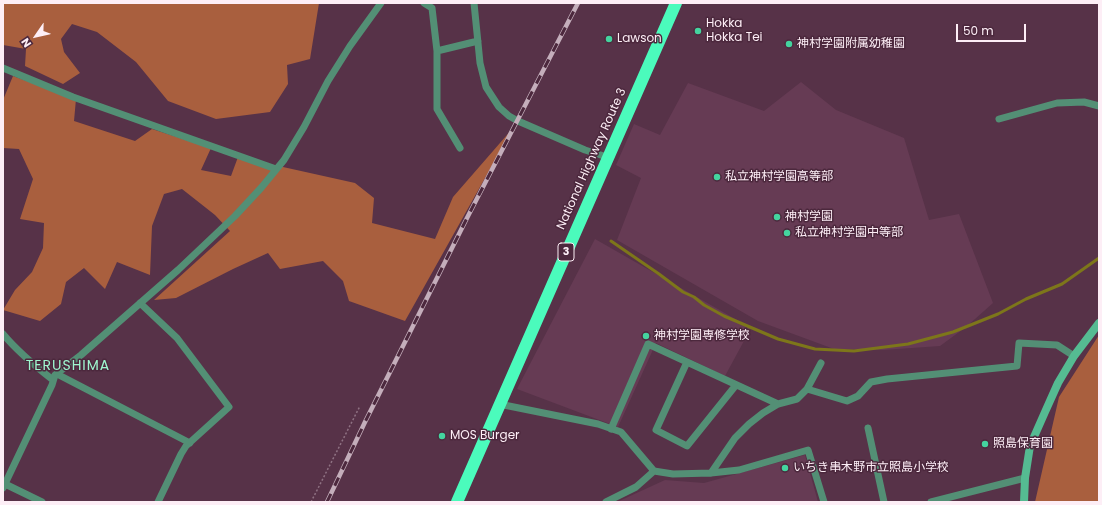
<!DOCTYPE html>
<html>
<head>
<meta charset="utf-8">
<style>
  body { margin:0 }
  #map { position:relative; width:1102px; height:505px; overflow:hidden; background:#573248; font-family:Poppins,sans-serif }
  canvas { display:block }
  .frame { position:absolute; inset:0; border:4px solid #fdeef6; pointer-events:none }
  .north { position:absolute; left:16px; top:16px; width:40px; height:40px; -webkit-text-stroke:3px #4c283d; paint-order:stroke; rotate:236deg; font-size:11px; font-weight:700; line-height:16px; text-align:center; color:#fdeef6 }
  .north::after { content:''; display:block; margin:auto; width:14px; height:18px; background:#fdeef6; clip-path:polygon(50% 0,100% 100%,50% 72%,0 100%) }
  .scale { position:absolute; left:956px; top:24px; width:70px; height:18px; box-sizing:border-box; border:2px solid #fdeef6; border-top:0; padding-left:5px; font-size:12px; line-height:14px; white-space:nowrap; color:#fdeef6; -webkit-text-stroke:3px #4c283d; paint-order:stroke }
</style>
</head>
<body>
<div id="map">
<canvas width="1102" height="505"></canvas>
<div class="frame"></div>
<div class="north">N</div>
<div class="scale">50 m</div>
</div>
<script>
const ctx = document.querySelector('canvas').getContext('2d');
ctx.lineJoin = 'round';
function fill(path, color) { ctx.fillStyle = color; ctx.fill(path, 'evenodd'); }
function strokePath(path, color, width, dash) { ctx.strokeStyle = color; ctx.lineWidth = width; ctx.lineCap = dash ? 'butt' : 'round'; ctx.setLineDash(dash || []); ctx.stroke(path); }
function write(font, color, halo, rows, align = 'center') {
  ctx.font = font + ' Poppins,"Noto Sans JP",sans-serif'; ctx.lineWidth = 3; ctx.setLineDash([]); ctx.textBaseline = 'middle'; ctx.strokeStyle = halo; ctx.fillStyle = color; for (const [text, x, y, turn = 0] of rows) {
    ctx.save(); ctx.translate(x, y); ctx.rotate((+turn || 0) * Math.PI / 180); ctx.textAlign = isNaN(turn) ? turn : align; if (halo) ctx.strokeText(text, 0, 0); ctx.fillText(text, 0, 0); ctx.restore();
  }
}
const built = new Path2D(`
  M801,82L836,110L904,138L929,220L959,214L993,303L966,327L940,346L883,350L834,349L758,321L617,240L641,178L616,165L634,124L660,135L688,83L764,111Z
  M595,239L751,328L725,376L656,343L618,427L517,389Z
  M805,455L818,502H617L665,480L704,483Z`);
const forest = new Path2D(`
  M3,3H319L310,59L287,65L288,84L270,112L216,119L168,101L136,62L97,32L72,24L61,39L64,52L80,73L63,84L25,66L26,49L3,45Z
  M13,76L76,99L74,121L135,141L152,129L211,148L201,170L231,176L238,157L355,183L374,198L372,223L435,239L453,197L513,128L405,321L349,301L343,281L323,261L280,269L268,253L233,269L176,298L154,300L230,231L215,215L182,189L164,194L152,226L150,275L117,262L105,289L84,268L66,282L61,304L40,321L3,310L15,290L32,272L43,248L44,223L20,219L33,179L19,149L3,148V100Z
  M1099,335V502H1035L1059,397Z`);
const stream = new Path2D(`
  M611,241L659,274L683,292L694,297L704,305L724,316L778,339L815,349L854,351L908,344L953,332L998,314L1026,299L1062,284L1099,258`);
const path = new Path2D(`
  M311,502L360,406`);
const street = new Path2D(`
  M424,3L432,8L437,51V109L460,148
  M474,3L480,63L486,87L499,107L509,116L518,121L585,150L607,157
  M437,51L478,41
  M3,68L73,97L276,169
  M999,119L1057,103L1084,102L1099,106
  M140,303L177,338L229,407L186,446L181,454L158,502
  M3,334C18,352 35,366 53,380
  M687,362L656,430L687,446L736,385
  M57,374L190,443
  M807,389L847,401L858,396L871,382L887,379L1017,366L1019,343L1057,345L1074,356
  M499,404L598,424L621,432L654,471L673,474L711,473L739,470L808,450L824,502
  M868,428L884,502
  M611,429L648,344L778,404
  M711,473L735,438L749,424L763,413L778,404L797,399L807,389L821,363
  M3,483L42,502
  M3,488L52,385L55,375L81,355L178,270L235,216L261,188L284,160L304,127L328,81L350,46L381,3
  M606,502L636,487L654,471
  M931,502L1025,478`);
const secondary = new Path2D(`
  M1024,502L1025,478L1030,446L1045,412L1058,383L1074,356L1099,323`);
const highway = new Path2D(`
  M457,502L676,3`);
const rail = new Path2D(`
  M327,502L365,422L468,216L578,3`);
const markers = [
  [698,31,4,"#44d49f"],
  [609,39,4,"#44d49f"],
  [789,44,4,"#44d49f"],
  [717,177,4,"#44d49f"],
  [777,217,4,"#44d49f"],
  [787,233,4,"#44d49f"],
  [646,336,4,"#44d49f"],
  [442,436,4,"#44d49f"],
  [985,444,4,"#44d49f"],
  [785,468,4,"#44d49f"]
];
const shields = [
  [566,252,16]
];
const shieldNames = [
  ["3",566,252]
];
const poiNames = [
  ["Hokka",706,24],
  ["Hokka Tei",706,38],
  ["Lawson",617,39],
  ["神村学園附属幼稚園",797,44],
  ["私立神村学園高等部",725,177],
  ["神村学園",785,217],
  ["私立神村学園中等部",795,233],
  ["神村学園専修学校",654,336],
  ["MOS Burger",450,436],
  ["照島保育園",993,444],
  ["いちき串木野市立照島小学校",793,468]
];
const streetNames = [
  ["National Highway Route 3",592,159,-66]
];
const quarterNames = [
  ["TERUSHIMA",68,366]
];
fill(built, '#663b54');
fill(forest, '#a95f3e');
strokePath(stream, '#7d761a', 3);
strokePath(path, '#8f7283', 1.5, [2, 2]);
strokePath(street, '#538f75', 7);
strokePath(secondary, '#55bb92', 8);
strokePath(highway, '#4bfbbc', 12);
strokePath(rail, '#c4aebb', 4.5);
strokePath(rail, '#4c283d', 3, [9]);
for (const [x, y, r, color] of markers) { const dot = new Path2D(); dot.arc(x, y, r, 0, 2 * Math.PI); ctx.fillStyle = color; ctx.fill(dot); strokePath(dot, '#4c283d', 1.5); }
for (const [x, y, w] of shields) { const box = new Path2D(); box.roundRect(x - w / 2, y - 9, w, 18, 3); ctx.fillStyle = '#4c283d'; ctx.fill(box); strokePath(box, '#fdeef6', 1); }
write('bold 11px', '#fdeef6', null, shieldNames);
write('12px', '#fdeef6', '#4c283d', poiNames, 'left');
write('12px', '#fdeef6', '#4c283d', streetNames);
ctx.letterSpacing = '1px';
write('14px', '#9ff6cf', '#4c283d', quarterNames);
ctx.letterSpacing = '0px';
</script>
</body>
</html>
